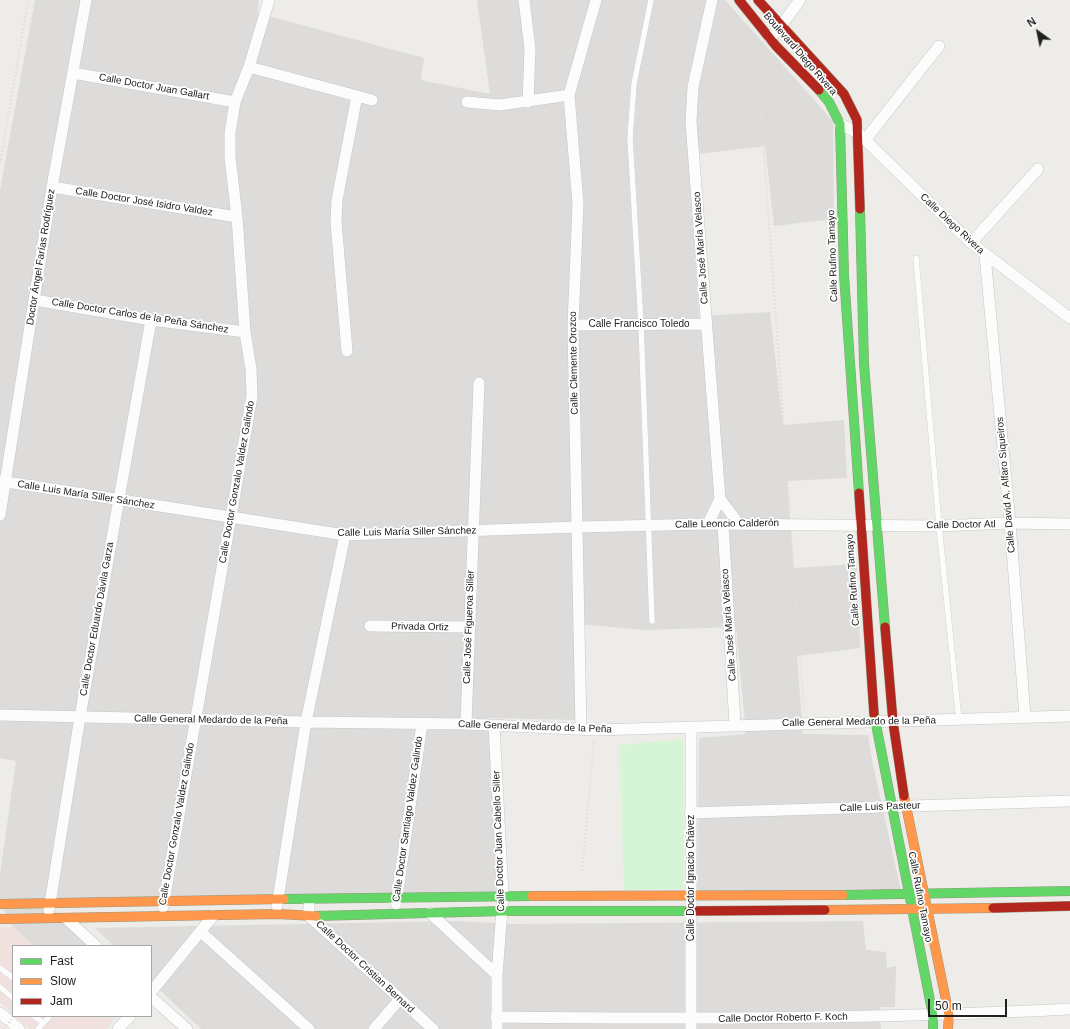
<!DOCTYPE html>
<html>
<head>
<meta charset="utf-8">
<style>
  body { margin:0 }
  #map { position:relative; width:1070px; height:1029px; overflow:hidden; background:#eeece9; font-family:Arial,sans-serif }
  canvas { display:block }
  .legend { position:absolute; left:12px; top:945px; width:140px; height:72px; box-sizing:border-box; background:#fff; border:1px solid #a6a6a6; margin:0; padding:5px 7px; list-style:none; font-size:12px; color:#202020 }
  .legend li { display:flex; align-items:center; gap:8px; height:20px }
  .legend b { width:20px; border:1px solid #a6a6a6 }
  .north { position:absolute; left:1018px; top:12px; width:40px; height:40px; -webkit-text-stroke:3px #fff; paint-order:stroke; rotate:327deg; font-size:11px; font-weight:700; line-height:16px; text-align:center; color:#202020 }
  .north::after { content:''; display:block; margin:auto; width:14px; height:18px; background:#202020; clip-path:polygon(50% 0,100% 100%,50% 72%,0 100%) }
  .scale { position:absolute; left:928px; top:999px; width:79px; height:18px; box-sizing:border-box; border:2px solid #202020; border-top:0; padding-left:5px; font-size:12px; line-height:14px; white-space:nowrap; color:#202020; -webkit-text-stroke:3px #fff; paint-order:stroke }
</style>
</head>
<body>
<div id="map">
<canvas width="1070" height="1029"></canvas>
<ul class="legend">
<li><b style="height:5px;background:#63d668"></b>Fast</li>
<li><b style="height:5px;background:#ff974d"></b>Slow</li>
<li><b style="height:5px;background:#b3261e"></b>Jam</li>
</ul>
<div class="north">N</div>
<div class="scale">50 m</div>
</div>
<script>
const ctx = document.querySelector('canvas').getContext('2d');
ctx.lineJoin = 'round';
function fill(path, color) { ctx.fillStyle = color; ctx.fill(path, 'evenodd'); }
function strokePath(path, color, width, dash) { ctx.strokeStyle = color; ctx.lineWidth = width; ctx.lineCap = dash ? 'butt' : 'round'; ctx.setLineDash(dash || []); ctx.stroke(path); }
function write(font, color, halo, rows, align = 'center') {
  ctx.font = font + ' Arial,sans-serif'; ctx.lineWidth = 3.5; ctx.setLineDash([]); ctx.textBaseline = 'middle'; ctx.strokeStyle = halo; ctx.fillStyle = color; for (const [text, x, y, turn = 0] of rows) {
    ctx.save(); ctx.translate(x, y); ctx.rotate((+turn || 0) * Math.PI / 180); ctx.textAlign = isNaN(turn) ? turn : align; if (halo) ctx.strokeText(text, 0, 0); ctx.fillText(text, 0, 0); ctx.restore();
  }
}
const residential = new Path2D(`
  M35,0H259L257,13L424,58L421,80L490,94L477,0H725L833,121L834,219L774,226L765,146L689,155L699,316L770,312L783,425L844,420L847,478L787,481L794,568L857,564L860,648L797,656L803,734L868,735L873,765L901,891H697L699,738L746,734L736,627L646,630L578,624L576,720L489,718L497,891L44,900L88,946H34L13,927L0,903V874L16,761L0,758V190Z
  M455,921L515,924L863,921L866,950L886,952L887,968L896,966L895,1007H880L881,1029H201L151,982V946H114L95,928Z`);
const commercial = new Path2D(`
  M13,927L34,946H13V1014L0,1002V928Z
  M15,1016H111L114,1019L106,1029H30Z`);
const park = new Path2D(`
  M683,739L684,889L624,890L619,745Z`);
const path = new Path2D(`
  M773,61L761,112L790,514
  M0,164L28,0
  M791,535L804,714
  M582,871L594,741`);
const lane = new Path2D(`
  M651,0L634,84L630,138L641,324L652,621
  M916,258L939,526L959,720
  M0,968L13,978
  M0,987L13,998
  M34,1016L43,1023
  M38,1029L50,1016`);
const street = new Path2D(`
  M524,0L530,49L528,102
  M770,38L780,27L800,0
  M249,67L372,100
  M73,73L235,102
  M467,102L500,105L569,95
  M840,124L858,133L971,243L1070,318
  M865,140L939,46
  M52,187L237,217
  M971,243L1038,169
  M985,255L1010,523L1025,716
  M35,300L151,320L245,332
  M573,325L706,324
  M347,351L336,222L337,200L357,96
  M0,481L345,535L578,527L708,524L939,526L1010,523L1070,524
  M720,499L739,524
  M0,515L52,187L86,0
  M708,524L720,499L691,122L693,87L712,0
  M723,524L735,725
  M370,626L470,627
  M0,715L306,722L466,724L596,730L1070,716
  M466,724L479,383
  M494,726L503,896L497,975V1029
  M581,729L573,325L578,204L569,95L596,0
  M690,813L1070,801
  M309,900V916L433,1029
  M396,904L422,724
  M277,906L306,722L345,535
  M163,907L252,396L251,369L245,332L237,217L230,157V133L235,102L249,67L269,0
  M49,910L80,717L151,320
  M430,913L497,975
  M67,919L96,946
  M201,932L309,1029
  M151,992L213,916
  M151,997L187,1029
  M0,1013L19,1029
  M496,1017C688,1019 879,1019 1070,1009
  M118,1029L130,1016
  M374,1029L399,1000
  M691,1029V727`);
const fast = new Path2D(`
  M819,90L829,102L840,124L844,275L859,493
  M860,209L864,364L885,627
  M874,714L933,1016V1029
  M843,895L1070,891
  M284,899L532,896
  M316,916L503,911H689`);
const slow = new Path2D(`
  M904,796L949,1015L948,1029
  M532,896L843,895
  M0,904L284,899
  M825,910L993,908
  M0,919L277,914L316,916`);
const jam = new Path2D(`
  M739,0L776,46L819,90
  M758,0L844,94L857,120L860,209
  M859,493L874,714
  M885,627L893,722L904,796
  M993,908L1070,906
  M689,911L825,910`);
const pathBridge = new Path2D(`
  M3,1029L12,1019`);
const streetNames = [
  ["Boulevard Diego Rivera",800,54,49],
  ["Calle Doctor Juan Gallart",154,87,10],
  ["Calle Doctor José Isidro Valdez",144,202,9],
  ["Calle Diego Rivera",952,224,43],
  ["Calle José María Velasco",701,248,-94],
  ["Calle Rufino Tamayo",833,256,-92],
  ["Doctor Ángel Farías Rodríguez",41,257,-81],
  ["Calle Doctor Carlos de la Peña Sánchez",140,316,9],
  ["Calle Francisco Toledo",639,324],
  ["Calle Clemente Orozco",574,363,-91],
  ["Calle Doctor Gonzalo Valdez Galindo",237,482,-80],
  ["Calle David A. Alfaro Siqueiros",1006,485,-95],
  ["Calle Luis María Siller Sánchez",86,495,9],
  ["Calle Leoncio Calderón",727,524,-1],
  ["Calle Doctor Atl",961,525,-1],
  ["Calle Luis María Siller Sánchez",407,532,-1],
  ["Calle Rufino Tamayo",853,580,-94],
  ["Calle Doctor Eduardo Dávila Garza",97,619,-80],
  ["Calle José María Velasco",729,625,-94],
  ["Privada Ortiz",420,627,1],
  ["Calle José Figueroa Siller",469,627,-88],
  ["Calle General Medardo de la Peña",211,720,1],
  ["Calle General Medardo de la Peña",859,722,-1],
  ["Calle General Medardo de la Peña",535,727,2],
  ["Calle Luis Pasteur",880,807,-2],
  ["Calle Doctor Santiago Valdez Galindo",408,819,-82],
  ["Calle Doctor Gonzalo Valdez Galindo",177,824,-80],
  ["Calle Doctor Juan Cabello Siller",499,841,-92],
  ["Calle Doctor Ignacio Chávez",691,878,-90],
  ["Calle Rufino Tamayo",920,897,79],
  ["Calle Doctor Cristian Bernard",365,967,43],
  ["Calle Doctor Roberto F. Koch",783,1018,-1]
];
fill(residential, '#dddcda');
fill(commercial, '#f0e0de');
fill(park, '#d6f5d6');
strokePath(lane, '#c7c6c5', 6);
strokePath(street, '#c7c6c5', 12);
strokePath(fast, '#98987f', 10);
strokePath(slow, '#98987f', 10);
strokePath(jam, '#98987f', 10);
strokePath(path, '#ecdbd9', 2, [2, 2]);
strokePath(lane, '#fcfcfc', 5.5);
strokePath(street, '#fcfcfc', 11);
strokePath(fast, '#63d668', 9);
strokePath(slow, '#ff974d', 9);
strokePath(jam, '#b3261e', 9);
strokePath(pathBridge, '#ecdbd9', 2, [2, 2]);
write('10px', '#202020', '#fff', streetNames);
</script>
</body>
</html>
